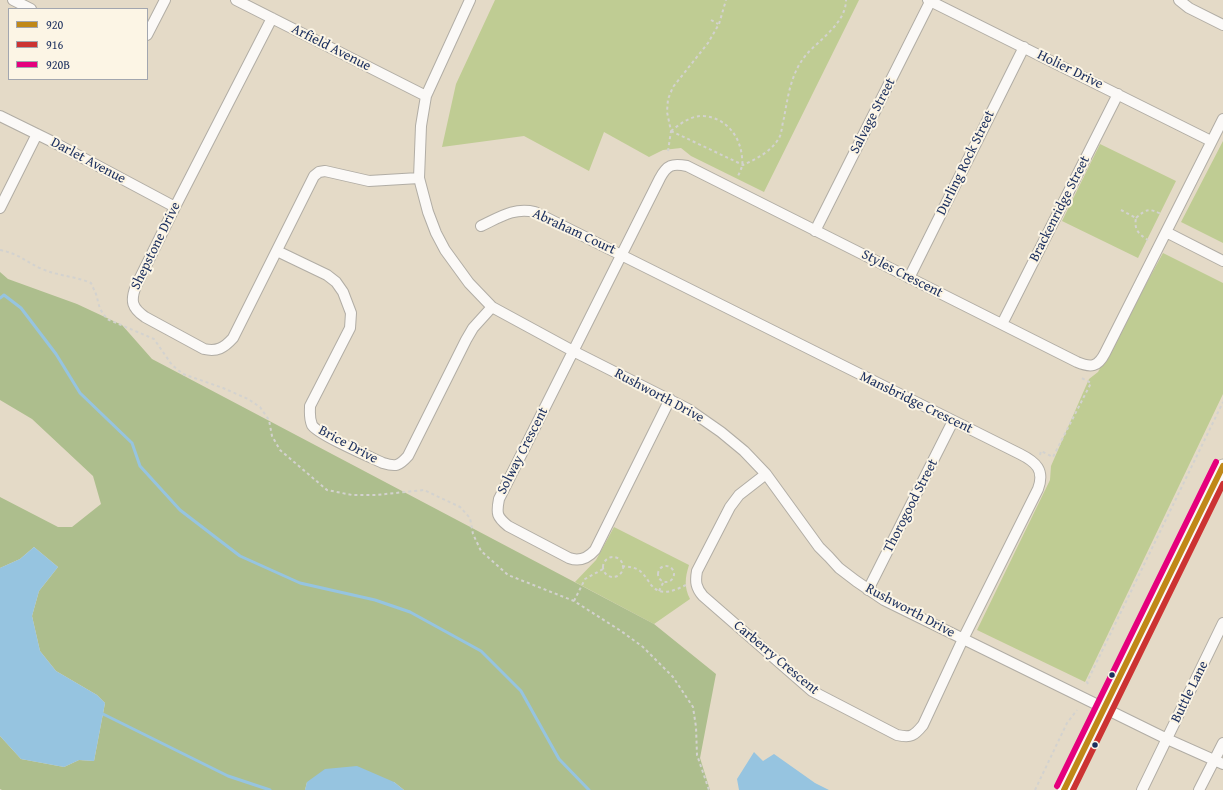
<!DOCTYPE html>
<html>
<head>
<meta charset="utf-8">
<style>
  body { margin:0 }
  #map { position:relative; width:1223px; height:790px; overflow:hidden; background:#e4dac7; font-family:"Gentium Book Plus",serif }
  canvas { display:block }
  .legend { position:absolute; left:8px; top:8px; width:140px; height:72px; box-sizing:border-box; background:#fcf5e5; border:1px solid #a2a6af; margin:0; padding:5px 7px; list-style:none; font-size:12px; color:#1b2f5e }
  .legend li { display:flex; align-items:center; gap:8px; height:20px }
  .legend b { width:20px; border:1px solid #a2a6af }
</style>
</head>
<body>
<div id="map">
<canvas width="1223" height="790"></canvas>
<ul class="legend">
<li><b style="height:5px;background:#c08818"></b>920</li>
<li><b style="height:5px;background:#c33"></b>916</li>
<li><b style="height:5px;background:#e5007d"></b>920B</li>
</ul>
</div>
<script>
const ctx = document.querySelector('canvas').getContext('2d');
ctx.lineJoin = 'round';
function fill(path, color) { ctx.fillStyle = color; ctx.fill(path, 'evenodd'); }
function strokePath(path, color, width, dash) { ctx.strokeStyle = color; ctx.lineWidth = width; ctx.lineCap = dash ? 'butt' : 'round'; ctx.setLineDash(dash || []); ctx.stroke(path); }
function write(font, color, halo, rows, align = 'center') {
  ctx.font = font + ' "Gentium Book Plus",serif'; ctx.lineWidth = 4; ctx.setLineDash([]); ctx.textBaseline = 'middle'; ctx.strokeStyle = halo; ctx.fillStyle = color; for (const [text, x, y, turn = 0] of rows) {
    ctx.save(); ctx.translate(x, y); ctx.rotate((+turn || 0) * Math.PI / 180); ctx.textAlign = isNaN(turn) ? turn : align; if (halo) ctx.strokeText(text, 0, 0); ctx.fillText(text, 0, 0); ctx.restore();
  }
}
const green = new Path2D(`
  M495,0H859L764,192L691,156L681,148L663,150L649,157L604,132L589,171L524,136L442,147L456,84Z
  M1223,141V243L1181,222Z
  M1100,144L1176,181L1138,258L1062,221Z
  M1163,253L1223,283V394L1085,682L977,630L1050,480L1051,466L1089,379L1098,372Z
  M614,527L689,565C685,578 684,587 690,599L654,624L575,582L596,560Z`);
const forest = new Path2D(`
  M0,272L8,279L77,304L122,325L152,359L654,624L716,674L700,758L710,790H404L394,782H307L305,790H2L0,789V736L21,759L64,767L79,760L94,761L105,703L97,695L56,671L40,651L32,616L39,591L58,567L34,547L20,559L0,568V497L58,527H72L101,504L93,476L32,419L0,400Z`);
const water = new Path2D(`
  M34,547L58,567L39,591L32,616L40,651L56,671L97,695L105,703L94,761L79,760L64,767L21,759L0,736V568L20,559Z
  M754,752L763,761L774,754L815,783L829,790H739L737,779Z
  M357,766L394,782L404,790H305L307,782L325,769Z`);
const stream = new Path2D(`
  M0,298L4,295L21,308L56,354L80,393L132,443L140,466L180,510L240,556L300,583L375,600L410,612L481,651L521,691L559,759L589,790
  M103,714L228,776L270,790`);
const path = new Path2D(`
  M711,20L718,24
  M671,131L743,165C756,159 771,152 779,138C782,133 782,124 784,118C788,96 791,73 806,55C820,39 846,23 846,0
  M671,131C680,124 690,116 702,116C725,117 740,135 742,157C742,160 743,163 742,166C741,170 739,174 737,178
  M668,151L671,131L667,112L668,99L673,87L708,43L719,24L726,0
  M1121,210L1136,218C1134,229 1138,234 1148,240
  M1136,218C1146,209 1149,208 1161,214
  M0,250C20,254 26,262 42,269C58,276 75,276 91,283L96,294L100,309L107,319L154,339L172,365L183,374L223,388L248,399L260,407L269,420L272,436L280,450L327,490L352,495H376L424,490L460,507L470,518L473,534L481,551L508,575L574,601L621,631L643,647L673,677L693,707L696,727L697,755L709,790
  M1040,455L1041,451L1053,457L1054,455L1091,383L1080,377
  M603 567a10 10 0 1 1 20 0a10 10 0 1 1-20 0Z
  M658 574a8 8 0 1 1 16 0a8 8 0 1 1-16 0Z
  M622,566C629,567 635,567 640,571C645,575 648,581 652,586C662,597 675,590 686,585
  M659,591L663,583
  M574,601L585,579L603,569
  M1088,684L1087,682L1223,402
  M1035,790L1067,723L1077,710`);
const minor = new Path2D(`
  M13,0L31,9
  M236,0L426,96
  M470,0L426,96L421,126L419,178L428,212L436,233L445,250L469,283L492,307L573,351L688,409L721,432L744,451L766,474L819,547L829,557L839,568L856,581L884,600L1167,739L1223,764
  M928,0L1211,141
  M1179,0L1189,8L1223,25
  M272,18L175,207L136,286C130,301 132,308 145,317L204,349C217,352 224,348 233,338L314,176L319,172L325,171L369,181L419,178
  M147,35L165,0
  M0,116L53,142L175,207
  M0,208L37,134
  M481,226C500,217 514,207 535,212L1020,454C1036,462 1045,470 1038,489L963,639L923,725C914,736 911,738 897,735L812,691L703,596C696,588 695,582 697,571L730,507L739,495L766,474
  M815,231L931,0
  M1166,232L1223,261
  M277,251L327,275L336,282L343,292L351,313L350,328L310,406C310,413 309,418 312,425C317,434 370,457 383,463C396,467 399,466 408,456L466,340L473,328L492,307
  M909,278L1024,47
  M1002,324L1118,94
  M670,399L595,550C588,558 580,562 569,558L508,526C497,517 496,514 499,499L660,178C667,165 672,163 687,166L1077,362C1091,368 1098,367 1105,353L1223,119
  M868,590L953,421
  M1142,790L1223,623
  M1199,790L1223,743`);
const major = new Path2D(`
  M1064,790L1223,466`);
const bus1 = new Path2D(`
  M1064,790L1223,466`);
const bus2 = new Path2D(`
  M1073,790L1223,484`);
const bus3 = new Path2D(`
  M1057,786L1216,462`);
const markers = [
  [1112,675,3.5,"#1b2f5e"],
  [1095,745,3.5,"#1b2f5e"]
];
const streetNames = [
  ["Arfield Avenue",331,48,27],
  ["Holier Drive",1070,70,26],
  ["Salvage Street",873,116,-63],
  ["Darlet Avenue",88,161,28],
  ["Durling Rock Street",966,163,-64],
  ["Brackenridge Street",1060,209,-63],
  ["Abraham Court",574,232,25],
  ["Shepstone Drive",156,246,-64],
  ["Styles Crescent",902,274,27],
  ["Rushworth Drive",659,396,28],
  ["Mansbridge Crescent",916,403,26],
  ["Brice Drive",348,445,28],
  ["Solway Crescent",523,451,-63],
  ["Thorogood Street",911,506,-63],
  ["Rushworth Drive",910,611,28],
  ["Carberry Crescent",776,658,40],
  ["Buttle Lane",1190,692,-64]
];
fill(green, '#bfcc93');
fill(forest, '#adbe8d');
fill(water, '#96c4e0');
strokePath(stream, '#96c4e0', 3);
strokePath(minor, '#b1ada5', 12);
strokePath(major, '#b1ada5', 15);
strokePath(path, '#d3d2cf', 2, [3, 3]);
strokePath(minor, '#fbf9f7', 10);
strokePath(major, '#fbf9f7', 13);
strokePath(bus1, '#c08818', 6);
strokePath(bus2, '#c33', 6);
strokePath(bus3, '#e5007d', 6);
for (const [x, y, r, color] of markers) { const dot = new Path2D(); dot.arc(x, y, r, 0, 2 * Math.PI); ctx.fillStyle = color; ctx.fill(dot); strokePath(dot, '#fcf5e5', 1.5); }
write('14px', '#1b2f5e', '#fcf5e5', streetNames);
</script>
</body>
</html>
